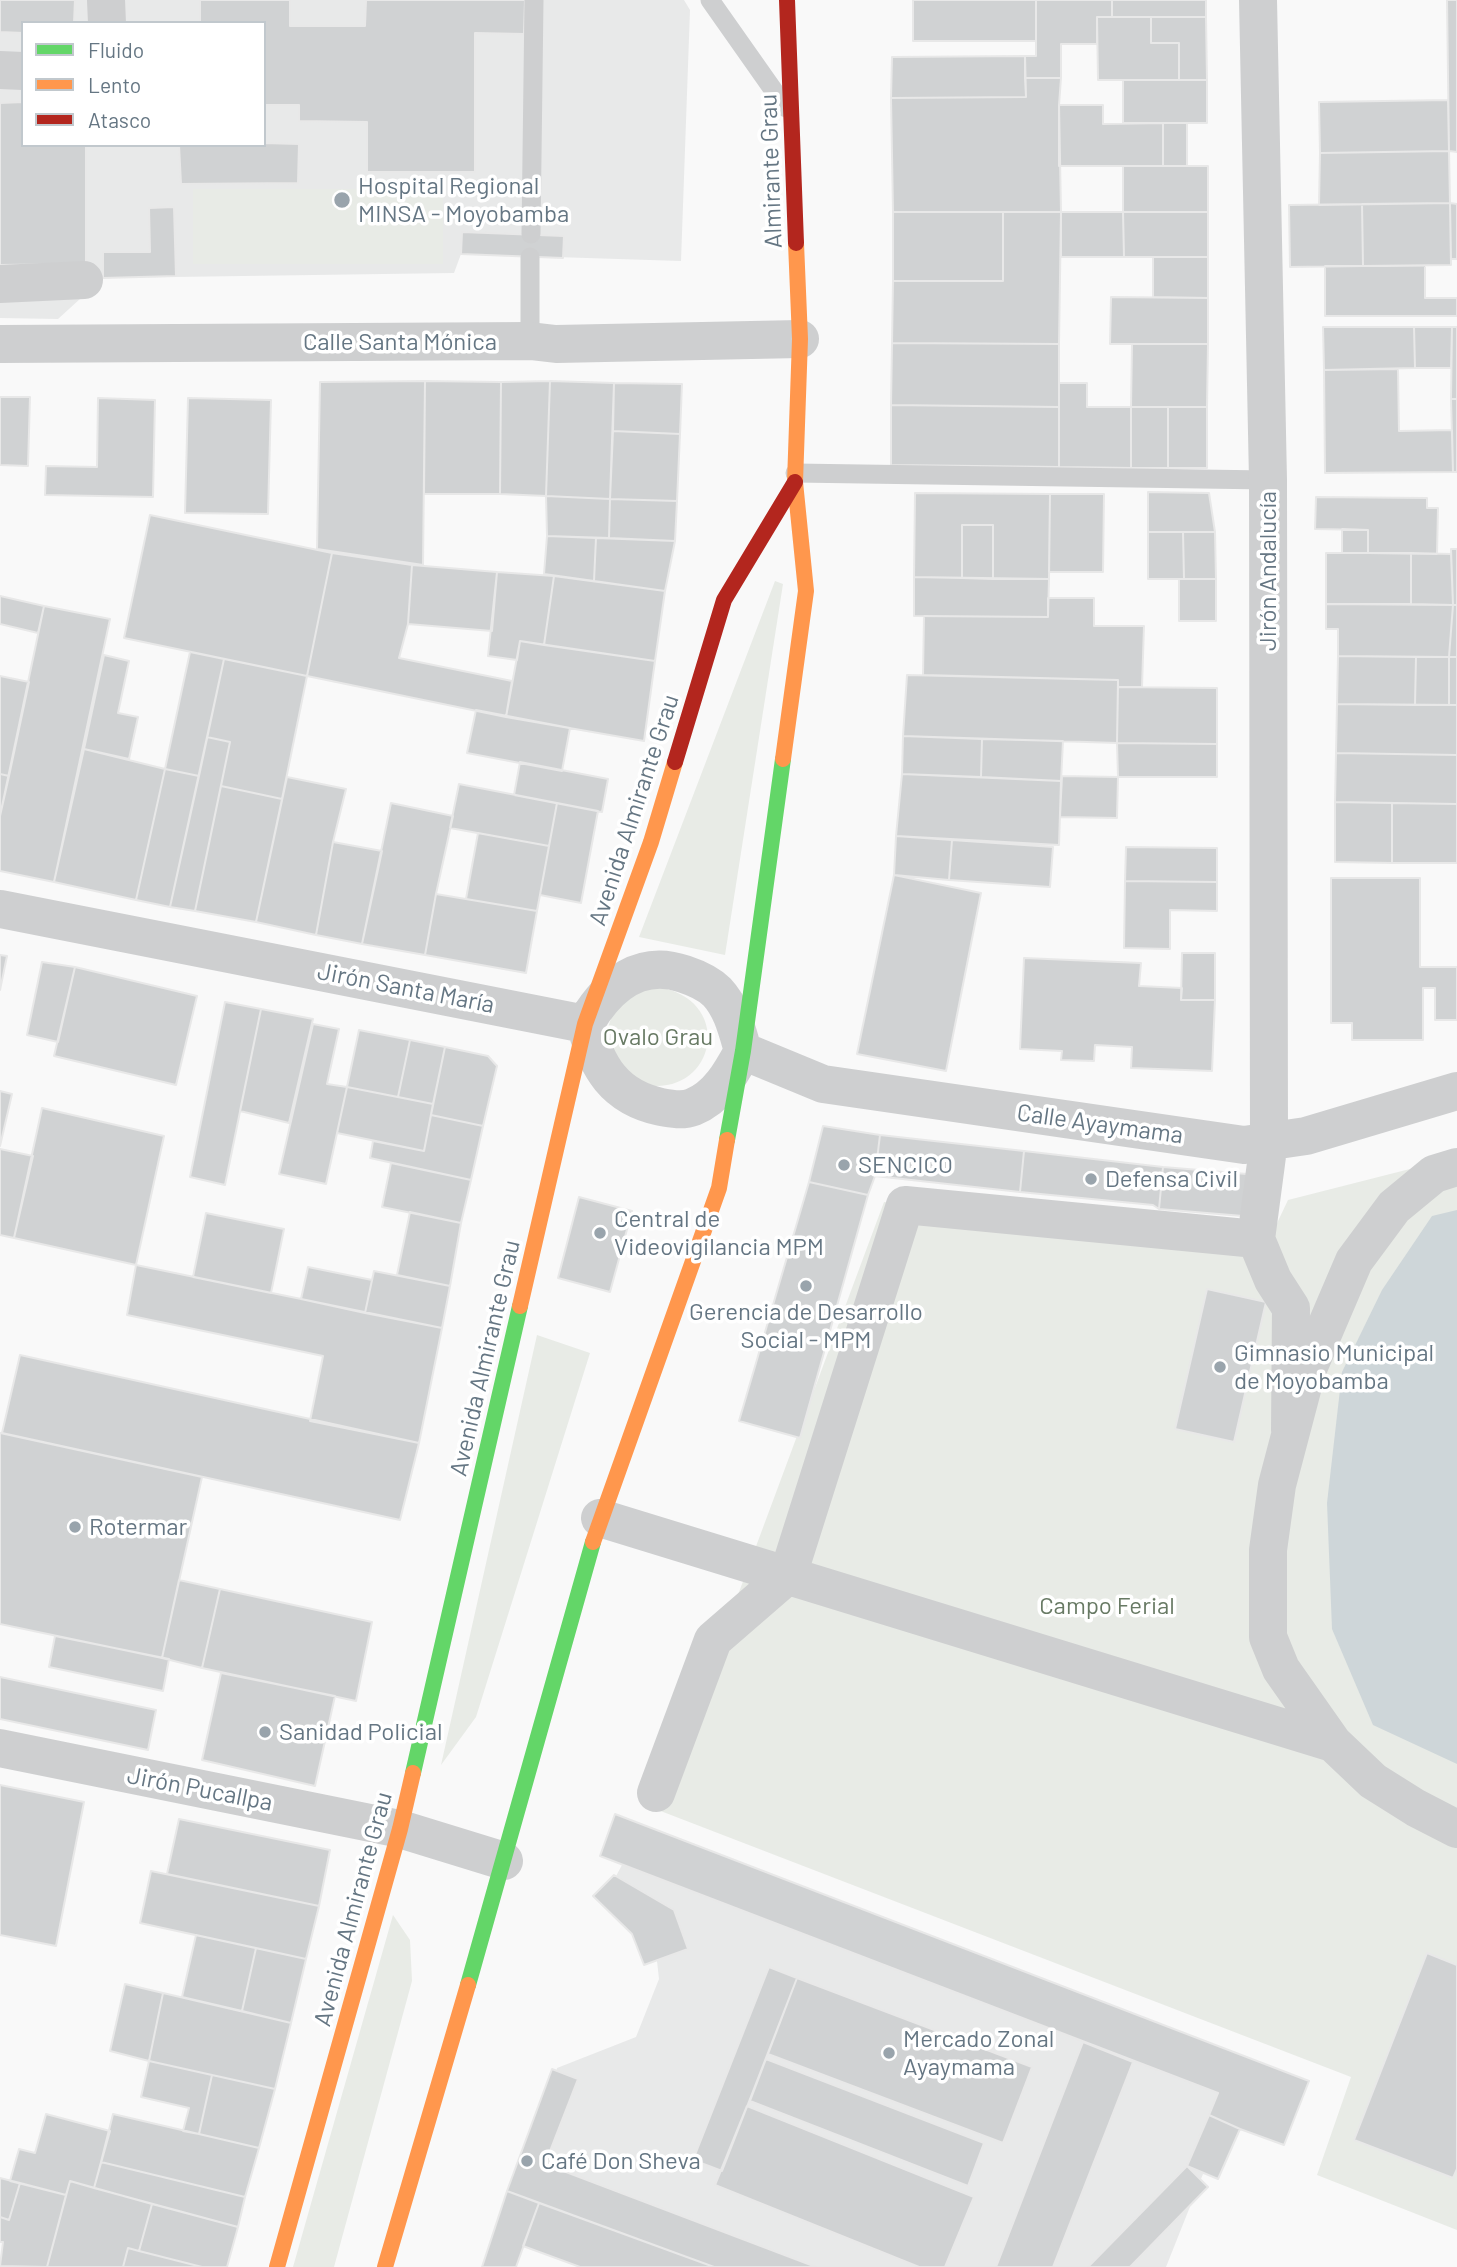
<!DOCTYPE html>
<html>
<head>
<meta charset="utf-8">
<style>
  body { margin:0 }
  #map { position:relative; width:1457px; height:2267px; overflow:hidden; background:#f9f9f9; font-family:Barlow,sans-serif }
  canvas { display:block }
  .legend { position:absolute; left:21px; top:21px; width:245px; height:126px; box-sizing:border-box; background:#fff; border:2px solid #c1c8cd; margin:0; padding:9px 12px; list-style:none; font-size:21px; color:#657683 }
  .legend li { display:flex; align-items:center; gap:14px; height:35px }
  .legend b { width:35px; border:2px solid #c1c8cd }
</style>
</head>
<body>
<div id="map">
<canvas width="1457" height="2267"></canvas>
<ul class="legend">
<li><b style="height:9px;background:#63d668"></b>Fluido</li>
<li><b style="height:9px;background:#ff974d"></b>Lento</li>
<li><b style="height:9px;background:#b3261e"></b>Atasco</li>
</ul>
</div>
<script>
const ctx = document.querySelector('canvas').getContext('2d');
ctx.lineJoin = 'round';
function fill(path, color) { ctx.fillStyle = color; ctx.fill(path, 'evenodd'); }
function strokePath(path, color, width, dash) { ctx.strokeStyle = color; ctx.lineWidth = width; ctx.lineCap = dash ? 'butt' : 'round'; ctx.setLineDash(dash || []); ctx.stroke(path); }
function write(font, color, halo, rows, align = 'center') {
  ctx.font = font + ' Barlow,sans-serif'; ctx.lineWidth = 7; ctx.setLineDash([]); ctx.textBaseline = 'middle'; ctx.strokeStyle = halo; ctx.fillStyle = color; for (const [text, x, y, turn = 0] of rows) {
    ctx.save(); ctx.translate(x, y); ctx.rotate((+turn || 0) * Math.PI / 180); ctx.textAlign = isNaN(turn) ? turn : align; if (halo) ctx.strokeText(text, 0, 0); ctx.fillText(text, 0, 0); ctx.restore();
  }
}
const built = new Path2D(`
  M0,0H684L690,10L681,261L461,254L454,273L103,278L58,319L0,318ZM23,23H264V145H23Z
  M635,1841L1242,2076L1166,2267H808L541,2166L557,2068L636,2037L659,1979L655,1943L609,1889Z`);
const green = new Path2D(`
  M193,189H443V264H193Z
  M775,581L783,584L725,955L639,937Z
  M658,987C732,999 718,1089 653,1086C647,1086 638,1084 633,1080C628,1077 624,1068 621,1063C616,1056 608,1047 607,1040C606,1026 615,1005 627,997C635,992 648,990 658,987Z
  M1457,1157V2230L1317,2175L1351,2077L658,1810L884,1202L1270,1238L1288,1200Z
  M537,1335L590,1353L476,1717L441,1765Z
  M393,1915L410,1940L412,1981L334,2267H293Z`);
const water = new Path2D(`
  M1457,1210V1764L1373,1725L1332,1629L1327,1503L1342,1372L1382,1290L1432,1216Z`);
const building = new Path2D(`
  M0,0H75L74,23H23V33L0,32Z
  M200,0H290V26H365L366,0H525L524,34L475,33V172H367V122L299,121V105H264V23H200Z
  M913,0H1036V41H913Z
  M1036,0H1112V17H1097V44H1061V78H1025V56H1036Z
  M1112,0H1206V17H1112Z
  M1447,0H1457V152L1449,151Z
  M1097,17H1151V43H1179V80H1098Z
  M1151,17H1206L1207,80H1179V43H1151Z
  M1025,56L1026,97L891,98L892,57Z
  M1025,78H1061L1059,105L1061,212H893L891,98L1026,97Z
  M1123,80H1207V123H1123Z
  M1448,100L1449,151L1320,153L1319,102Z
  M23,102V145H86V264L0,265V103Z
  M1059,105H1103V124L1163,123V166H1059Z
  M1163,123H1187V166H1163Z
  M264,143L299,144L298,183L181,184L179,145H264Z
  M1449,151L1450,203L1319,205L1320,153Z
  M1123,166H1208V212H1123Z
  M1450,203L1457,204V259H1451Z
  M1450,203L1451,265L1363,266L1362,204Z
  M1362,204L1363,266L1290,267L1289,205Z
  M174,207L176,276L103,278V252H150L149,208Z
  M893,212H1003V281H893Z
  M1003,212H1061L1059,344L892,343L893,281H1003Z
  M1061,212H1123L1124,257H1061Z
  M1123,212H1208V257H1124Z
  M462,232L564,236L563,258L461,254Z
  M1153,257H1208V298L1153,297Z
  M1325,266H1425V298H1457V316H1325Z
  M1111,297L1208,298V344H1110Z
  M1323,327H1414L1415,368L1324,370Z
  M1414,327H1452L1451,368H1415Z
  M1452,327H1457V399H1451Z
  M892,343L1059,344V407L891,405Z
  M1132,344H1208L1207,407H1131Z
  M1398,369L1399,431L1452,430L1453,472L1325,473L1324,370Z
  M425,381L501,382L500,494H424Z
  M425,381L423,565L317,549L320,382Z
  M550,381L614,383L610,499L546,496Z
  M550,381L546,496L500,494L501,382Z
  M614,383L682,384L680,434L613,431Z
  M1059,383H1087V407H1131V468L1059,467Z
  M0,397H30L28,466L0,465Z
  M98,398L155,400L153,497L45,495L46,466L97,467Z
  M188,398L271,400L268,514L185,513Z
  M1451,399H1457V472H1453Z
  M891,405L1059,407V467L891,465Z
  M1131,407H1168V468H1131Z
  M1168,407H1207V468H1168Z
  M613,431L680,434L677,501L610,499Z
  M1148,492L1209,493L1215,532H1148Z
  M915,493L1050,494L1049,579H993V525H962V578L914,577Z
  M1050,494H1104L1103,572H1049Z
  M546,496L610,499L609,538L547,536Z
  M1316,497L1427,498V508H1438L1437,554L1368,553V530L1315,529Z
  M610,499L677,501L675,541L609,538Z
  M150,515L332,553L307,676L124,638Z
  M962,525H993V579L962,578Z
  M1342,529L1368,530V553H1342Z
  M1148,532H1183L1184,579H1148Z
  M1183,532H1215L1216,579H1184Z
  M547,536L596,538L594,581L544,574Z
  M596,538L675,541L665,591L594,581Z
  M1451,549H1457V605H1453Z
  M332,553L412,565L408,624L399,658L512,681L506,717L307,676Z
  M1326,553H1411V604H1326Z
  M1411,553L1451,554L1453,605L1411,604Z
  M412,565L497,572L492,631L408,624Z
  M497,572L554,576L544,645L520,641L517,660L488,656Z
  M554,576L665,591L655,661L544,645Z
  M914,577L1049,579L1048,617L914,616Z
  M1179,579H1216V621H1179Z
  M0,596L44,606L38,633L0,624Z
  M1048,598H1094V626H1144L1142,687H1118V680L923,675L924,616L1048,617Z
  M1326,604L1453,605L1449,657L1338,656V629H1326Z
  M1453,605H1457V657H1449Z
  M44,606L110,619L54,882L0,871V816Z
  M520,641L655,661L644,741L506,717Z
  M190,652L224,659L199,776L165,769Z
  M104,655L129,661L118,713L138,717L129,759L84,749Z
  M1338,656L1416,657L1415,705L1337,704Z
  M1416,657H1449V705H1415Z
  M1449,657H1457V705H1449Z
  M224,659L307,676L282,799L221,786L230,742L207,737Z
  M907,675L1118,680L1117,743L903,736Z
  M0,676L29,682L9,776L0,774Z
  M1118,687L1217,688V744L1117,743Z
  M1337,704L1457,705V755L1336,753Z
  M476,710L570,728L562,771L467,753Z
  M903,736L982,739L981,777L902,774Z
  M207,737L230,742L195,911L170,907Z
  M982,739L1063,741L1061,781L981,777Z
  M1117,743L1217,744V777H1118Z
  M84,749L165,769L136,900L54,882Z
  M1336,753L1457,755V804L1335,802Z
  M520,762L608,779L602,812L514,795Z
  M165,769L199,776L170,907L136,900Z
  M0,774L9,776L0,816Z
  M902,774L1061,781L1059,845L896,836Z
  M1062,776L1118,777L1117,818L1060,817Z
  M287,777L346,789L333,842L316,935L256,922Z
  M459,784L557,803L549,846L450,828Z
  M221,786L282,799L256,922L195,911Z
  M1335,802L1392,803V863L1335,862Z
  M391,803L453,816L436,894L425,955L362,944Z
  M557,803L598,811L581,903L540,895Z
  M1392,803L1457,804V863H1392Z
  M478,833L549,846L537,911L466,899Z
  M896,836L952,840L949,880L894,875Z
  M952,840L1053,847L1050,887L949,880Z
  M333,842L382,851L362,944L316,935Z
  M1126,847L1217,848V882L1125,881Z
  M894,875L981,893L946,1071L857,1054Z
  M1331,878H1420V967H1457V1020H1435V988H1423V1040H1352V1023H1331Z
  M1125,881L1217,882V911L1170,910V949L1124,948Z
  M436,894L537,911L526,973L425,955Z
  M1182,953H1215V1000H1181Z
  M0,955L7,956L0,990Z
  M1024,958L1141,963L1139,986L1182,988L1181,1000H1215L1212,1071L1131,1068L1132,1047L1095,1045L1094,1061L1061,1060L1062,1051L1020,1049Z
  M42,962L75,967L58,1042L27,1035Z
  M75,967L197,996L176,1085L54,1056Z
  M225,1002L261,1009L225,1185L190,1177Z
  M261,1009L313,1019L289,1123L240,1111Z
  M313,1024L339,1029L327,1084L347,1087L326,1184L279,1174Z
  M359,1030L410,1040L398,1097L347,1087Z
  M410,1040L445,1047L433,1104L398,1097Z
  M445,1047L488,1056L497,1066L483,1126L431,1115Z
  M347,1087L433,1104L424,1151L337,1133Z
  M0,1091L12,1094L0,1146Z
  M42,1108L164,1136L136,1265L14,1238Z
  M431,1115L483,1126L471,1180L370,1158L373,1141L424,1151Z
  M823,1126L880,1135L875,1176L868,1195L809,1182Z
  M880,1135L1024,1151L1020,1192L875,1176Z
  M0,1149L33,1156L14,1238L0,1235Z
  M1024,1151L1163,1167L1159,1209L1153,1205L1020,1192Z
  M391,1163L471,1180L461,1223L382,1207Z
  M1163,1167L1247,1174L1243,1216L1159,1209Z
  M809,1182L868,1195L800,1438L739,1421Z
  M579,1197L632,1211L610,1292L558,1278Z
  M410,1212L461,1223L450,1286L397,1275Z
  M206,1213L284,1229L271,1293L193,1277Z
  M136,1265L442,1328L419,1443L310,1421L323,1356L127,1315Z
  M308,1267L372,1280L365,1313L301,1299Z
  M374,1271L450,1286L442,1328L365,1313Z
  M1207,1289L1266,1302L1234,1442L1175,1429Z
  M20,1355L419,1443L400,1520L2,1433Z
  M0,1433L202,1477L162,1658L0,1624Z
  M179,1580L220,1589L202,1668L162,1658Z
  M220,1589L372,1622L356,1701L202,1668Z
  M55,1636L169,1659L163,1691L49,1667Z
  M221,1673L335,1696L315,1786L202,1760Z
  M0,1677L156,1710L148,1750L0,1719Z
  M0,1785L84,1802L56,1946L0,1935Z
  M615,1814L1309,2081L1284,2145L1240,2129L1209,2115L1218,2093L600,1856Z
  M179,1819L330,1850L319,1906L167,1874Z
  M151,1871L319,1906L306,1959L140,1923Z
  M614,1875L674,1910L688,1949L644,1965L632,1934L593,1896Z
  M196,1935L256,1948L242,2011L182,1997Z
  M256,1948L306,1959L291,2023L242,2011Z
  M1427,1953L1457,1965V2169L1453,2178L1354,2140Z
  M769,1967L797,1978L722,2171L693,2160Z
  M797,1978L1032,2067L1003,2143L768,2054Z
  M125,1984L163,1993L149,2061L110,2051Z
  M163,1993L291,2023L275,2089L149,2061Z
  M1083,2042L1133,2062L1053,2267H996Z
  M766,2059L984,2143L968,2186L750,2101Z
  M149,2061L212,2075L199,2134L183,2131L189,2108L141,2097Z
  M552,2069L578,2079L545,2164L816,2267H714L507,2191Z
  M212,2075L275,2089L259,2148L199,2134Z
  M747,2106L974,2197L945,2267H919L715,2185Z
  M46,2114L110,2131L94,2188L70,2181L66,2195L10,2181L19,2149L35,2153Z
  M113,2114L259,2148L245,2197L101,2162Z
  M1209,2115L1240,2129L1218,2179L1187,2166Z
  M101,2162L245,2197L238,2227L94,2188Z
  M1187,2166L1208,2187L1130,2267H1088Z
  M0,2178L20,2183L9,2220L0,2217Z
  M70,2181L152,2204L139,2251L128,2248L123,2267H47Z
  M20,2183L66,2195L47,2267L0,2266L3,2242H0V2217L9,2220Z
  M507,2191L539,2203L516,2267H482Z
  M539,2203L714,2267H580L523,2246Z
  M152,2204L238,2227L227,2267H202L139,2251Z
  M128,2248L139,2251L202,2267H123Z`);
const lane = new Path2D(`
  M710,0L786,108
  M531,234L534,0
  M530,257V341
  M795,473L1268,480`);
const street = new Path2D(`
  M106,0L107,23
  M1258,0L1268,480L1269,1141L1256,1239L1273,1280L1291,1308L1290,1430
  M0,70L23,71
  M0,284L84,280
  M0,344L530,341L556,344L800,339
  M0,909L585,1024
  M587,1021C609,984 641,959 684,974C696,978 708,983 717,992C732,1008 737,1030 743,1051
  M585,1024C597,1067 614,1097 661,1107C671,1109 683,1111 693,1107C718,1097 731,1073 743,1051
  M743,1051L823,1084L1244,1145L1306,1136L1457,1091
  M1457,1167L1434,1174L1394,1207L1354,1261L1307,1371L1277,1485L1268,1550V1637L1281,1669L1333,1743L1373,1781L1416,1808L1457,1829
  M600,1518L1333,1743
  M0,1748L400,1829L504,1861
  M656,1793L713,1640L788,1575L905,1205L1256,1239`);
const fast = new Path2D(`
  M727,1140L743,1051L783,759
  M413,1773L520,1306
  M468,1985L593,1542`);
const slow = new Path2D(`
  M783,759L806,591L795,482L800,339L796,243
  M520,1306L585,1024L651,842L675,762
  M593,1542L719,1188L727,1140
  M277,2267L400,1829L413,1773
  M385,2267L468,1985`);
const jam = new Path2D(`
  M787,0L796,243
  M675,762L724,600L795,482`);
const markers = [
  [342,200,9,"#99a4ac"],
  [844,1165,7,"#99a4ac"],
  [1091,1179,7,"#99a4ac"],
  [600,1233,7,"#99a4ac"],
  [806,1286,7,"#99a4ac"],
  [1220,1367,7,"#99a4ac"],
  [75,1527,7,"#99a4ac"],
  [265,1732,7,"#99a4ac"],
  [889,2053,7,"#99a4ac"],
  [527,2161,7,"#99a4ac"]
];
const streetNames = [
  ["Almirante Grau",771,171,-92],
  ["Calle Santa Mónica",400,342],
  ["Jirón Andalucía",1268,571,-90],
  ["Avenida Almirante Grau",634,810,-72],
  ["Jirón Santa María",406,988,11],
  ["Calle Ayaymama",1100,1124,8],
  ["Avenida Almirante Grau",485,1358,-77],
  ["Jirón Pucallpa",200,1789,11],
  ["Avenida Almirante Grau",353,1909,-75]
];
const poiNames = [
  ["Hospital Regional",358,186],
  ["MINSA - Moyobamba",358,214],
  ["SENCICO",858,1165],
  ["Defensa Civil",1105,1179],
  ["Central de",614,1219],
  ["Videovigilancia MPM",614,1247],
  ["Gerencia de Desarrollo",806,1312,"center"],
  ["Social - MPM",806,1340,"center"],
  ["Gimnasio Municipal",1234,1353],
  ["de Moyobamba",1234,1381],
  ["Rotermar",89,1527],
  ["Sanidad Policial",279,1732],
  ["Mercado Zonal",903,2039],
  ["Ayaymama",903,2067],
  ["Café Don Sheva",541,2161]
];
const parkNames = [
  ["Ovalo Grau",658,1037],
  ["Campo Ferial",1107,1606]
];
fill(built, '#e8e9e9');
fill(green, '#e8ebe6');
fill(water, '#ced6d9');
fill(building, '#d0d2d3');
strokePath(building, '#e8e8e8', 2);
strokePath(lane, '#cecfd0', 19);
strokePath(street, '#cecfd0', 38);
strokePath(fast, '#63d668', 16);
strokePath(slow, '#ff974d', 16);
strokePath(jam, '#b3261e', 16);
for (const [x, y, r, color] of markers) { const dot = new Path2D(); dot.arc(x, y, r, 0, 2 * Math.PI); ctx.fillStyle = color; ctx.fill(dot); strokePath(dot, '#fff', 2.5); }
write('24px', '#657683', '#fff', streetNames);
write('24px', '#657683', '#fff', poiNames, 'left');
write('24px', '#687a64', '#fff', parkNames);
</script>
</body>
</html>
